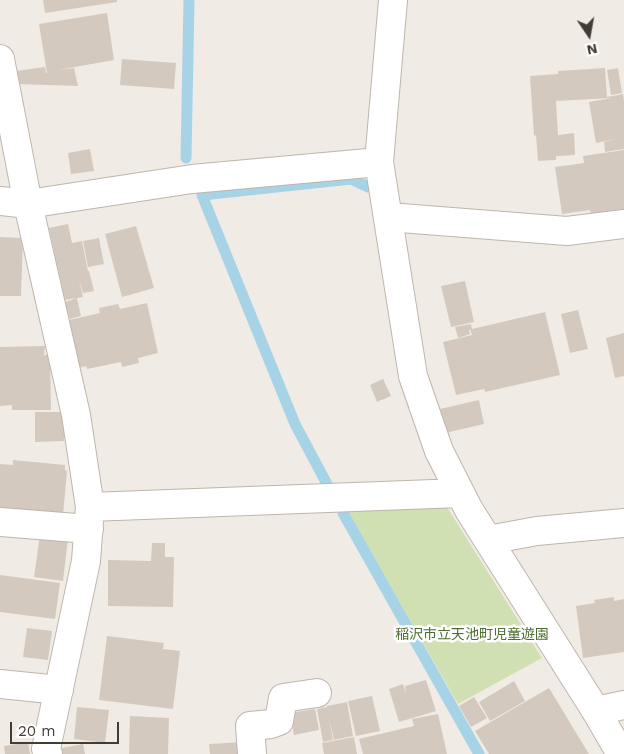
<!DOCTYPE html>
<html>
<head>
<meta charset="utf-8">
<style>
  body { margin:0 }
  #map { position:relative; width:624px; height:754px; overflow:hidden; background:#f0ece5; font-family:"Work Sans",sans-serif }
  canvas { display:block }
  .north { position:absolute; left:564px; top:10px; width:50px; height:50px; -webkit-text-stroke:4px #fff; paint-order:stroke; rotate:168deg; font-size:14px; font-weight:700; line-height:20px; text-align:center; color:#423c35 }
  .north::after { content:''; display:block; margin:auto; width:18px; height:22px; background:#423c35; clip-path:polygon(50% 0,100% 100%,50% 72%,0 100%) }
  .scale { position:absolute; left:10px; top:722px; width:109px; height:22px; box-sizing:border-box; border:2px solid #423c35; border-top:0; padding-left:6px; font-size:15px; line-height:18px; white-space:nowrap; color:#423c35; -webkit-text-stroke:4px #fff; paint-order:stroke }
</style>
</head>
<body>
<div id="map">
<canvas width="624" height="754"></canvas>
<div class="north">N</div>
<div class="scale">20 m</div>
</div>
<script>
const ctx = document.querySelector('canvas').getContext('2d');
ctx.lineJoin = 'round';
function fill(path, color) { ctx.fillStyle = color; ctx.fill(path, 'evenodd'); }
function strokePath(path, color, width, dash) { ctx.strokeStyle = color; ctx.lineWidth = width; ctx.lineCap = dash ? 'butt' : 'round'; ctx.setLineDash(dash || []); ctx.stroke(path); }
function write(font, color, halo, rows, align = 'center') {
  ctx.font = font + ' "Work Sans","Noto Sans JP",sans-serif'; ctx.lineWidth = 5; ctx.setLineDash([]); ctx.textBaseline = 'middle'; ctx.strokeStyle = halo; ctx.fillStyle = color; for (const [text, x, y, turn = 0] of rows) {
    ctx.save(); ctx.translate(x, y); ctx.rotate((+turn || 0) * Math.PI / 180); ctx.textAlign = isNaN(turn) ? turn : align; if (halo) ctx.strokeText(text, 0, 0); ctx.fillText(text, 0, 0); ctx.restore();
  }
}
const green = new Path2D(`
  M445,504L542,658L458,704L347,510Z`);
const stream = new Path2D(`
  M186,158L189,0
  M327,484L295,424L202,195L351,179L368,187
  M343,513L479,754`);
const building = new Path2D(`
  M43,0H117V2L45,13Z
  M107,13L114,60L58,70L74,68L78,86L19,84L16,71L45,67L46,73H47L39,24Z
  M122,59L176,63L174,89L120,85Z
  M605,68L607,97L623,94L624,101V149L605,152L604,142L617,139L596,143L589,102L611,98L556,101L558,135L574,133L575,155L556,156V160L538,161L536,135L534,136L530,76L558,74V71Z
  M618,68L622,93L611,95L607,70Z
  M90,149L94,171L71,174L68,153Z
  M624,150V209L591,214L590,210L562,214L555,167L584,163L583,156Z
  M68,224L72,243L82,241L88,271H89L94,291L83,293L79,279L83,297L65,300L49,228Z
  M136,226L154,288L122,297L105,234Z
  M0,237L23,238L21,296H0Z
  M99,238L104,264L88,267L83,241Z
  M465,281L474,322L451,327L441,286Z
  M77,298L81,316L70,319L65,302Z
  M147,303L158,353L138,358L139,363L122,367L121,362L87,369L86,366L79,368L69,320L100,313L99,308L118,304L120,309Z
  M578,310L588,349L570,353L561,314Z
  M545,312L560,375L485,392L484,389L456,395L443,342L472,335L470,329L469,330L470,334L458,338L455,327L471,324L472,329Z
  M624,333V376L615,378L606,338Z
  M45,346L44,355H50L51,410H12V405L0,406V347Z
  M383,379L391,396L377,402L370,385Z
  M479,400L484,424L445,433L440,409Z
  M35,412H64V441L35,442Z
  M13,460L65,465V470L67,471L63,515L0,509V464L13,465Z
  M40,535L68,539L63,581L34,577Z
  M152,543H165V557H174L173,607L108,606V560L151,561Z
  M0,575L60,583L55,619L0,612Z
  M614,597V601L624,599V652L583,658L576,606L595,603L594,600Z
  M27,628L52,631L48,660L23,657Z
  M107,636L164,643L163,649L180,651L173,709L99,700Z
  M426,680L436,711L399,722L389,689L403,684L406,694L405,686Z
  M514,681L525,701L490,721L479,702Z
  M549,688L589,754H489L475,731Z
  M372,696L380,731L356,736L348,701Z
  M474,697L487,718L471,727L459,706Z
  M347,702L353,736L334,740L329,719L333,740L323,742L317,709L327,707V706Z
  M77,707L109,710L105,743L74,739Z
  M315,709L319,730L294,735L290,713Z
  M438,714L447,754H363L359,739L414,726L412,719Z
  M130,716L169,718L168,754H129Z
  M354,737L357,754H324L322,743Z
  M28,742L30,754H5L4,746Z
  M243,742L244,754H210L209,744Z
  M83,744L85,754H63L62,748Z`);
const minor = new Path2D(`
  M393,0L379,162L413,376L439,451L469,510L596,711L621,754
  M0,59L28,204L76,415L90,507L86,561L46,749L48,754
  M0,201L28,204L192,179L379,162
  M388,217L567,231L624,224
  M90,507L460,493
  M0,522L89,529
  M488,540L537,531L624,523
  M0,684L59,690
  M596,711L624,705
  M252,754L250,726L271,724L279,721L283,698L317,693`);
const parkNames = [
  ["稲沢市立天池町児童遊園",472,635]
];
fill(green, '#d0e0b2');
strokePath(stream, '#a7d3e7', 11);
fill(building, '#d4c9bf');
strokePath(minor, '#beb5ac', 30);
strokePath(minor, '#fff', 28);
write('14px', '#4c6d30', '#fff', parkNames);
</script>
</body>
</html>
